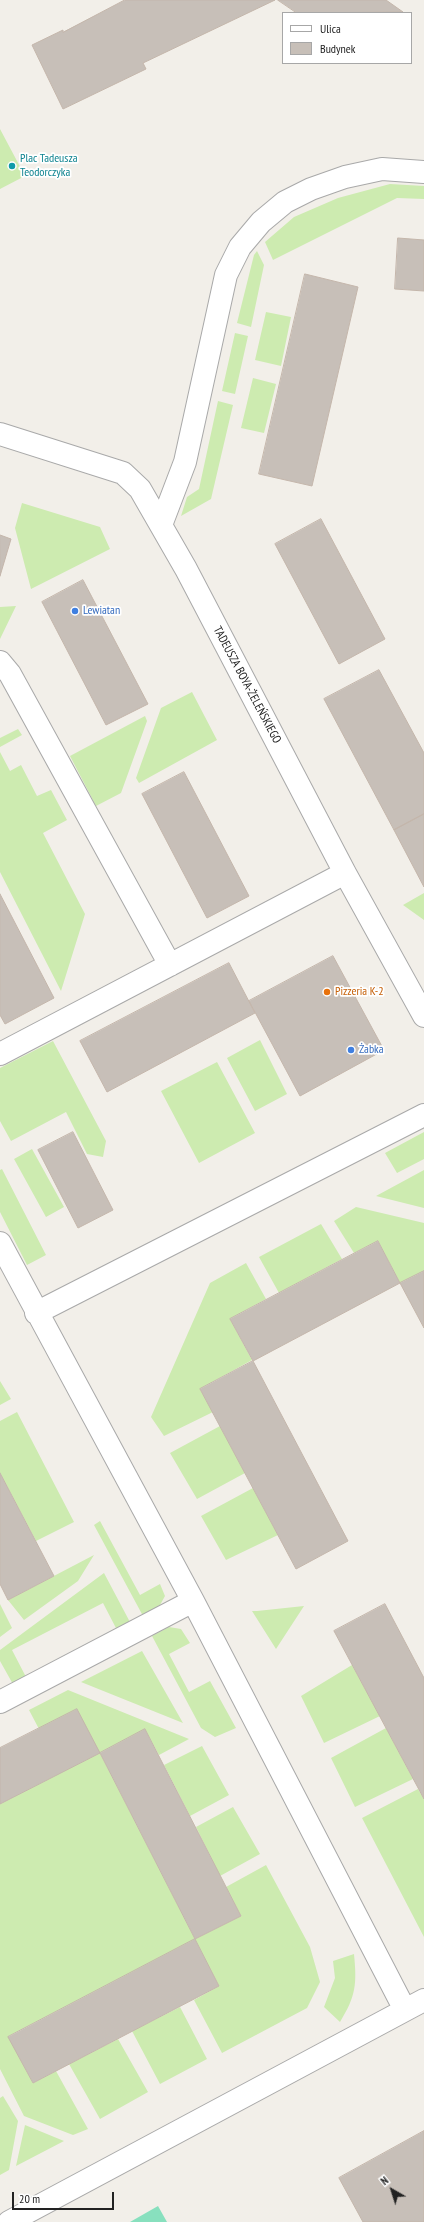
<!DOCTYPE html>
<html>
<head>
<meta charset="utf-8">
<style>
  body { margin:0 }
  #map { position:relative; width:424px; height:2222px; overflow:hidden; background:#f2efe9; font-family:"PT Sans Narrow",sans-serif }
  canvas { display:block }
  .legend { position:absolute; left:282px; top:12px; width:130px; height:52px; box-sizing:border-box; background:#fff; border:1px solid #a7a7a7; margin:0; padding:5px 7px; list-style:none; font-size:12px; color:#222 }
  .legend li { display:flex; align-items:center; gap:8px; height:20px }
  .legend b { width:20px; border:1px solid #a7a7a7 }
  .north { position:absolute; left:372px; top:2170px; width:40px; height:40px; -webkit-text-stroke:3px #fff; paint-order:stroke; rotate:321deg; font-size:11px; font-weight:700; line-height:16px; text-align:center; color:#222 }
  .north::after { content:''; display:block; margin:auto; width:14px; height:18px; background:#222; clip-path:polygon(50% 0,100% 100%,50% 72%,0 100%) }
  .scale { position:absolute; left:12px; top:2192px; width:102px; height:18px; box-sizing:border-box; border:2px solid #222; border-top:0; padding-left:5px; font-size:12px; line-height:14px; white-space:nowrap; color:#222; -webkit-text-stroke:3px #fff; paint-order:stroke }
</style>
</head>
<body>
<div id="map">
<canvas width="424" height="2222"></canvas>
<ul class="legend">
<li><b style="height:5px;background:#fff"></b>Ulica</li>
<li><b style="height:11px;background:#c7bfb8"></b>Budynek</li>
</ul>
<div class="north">N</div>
<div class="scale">20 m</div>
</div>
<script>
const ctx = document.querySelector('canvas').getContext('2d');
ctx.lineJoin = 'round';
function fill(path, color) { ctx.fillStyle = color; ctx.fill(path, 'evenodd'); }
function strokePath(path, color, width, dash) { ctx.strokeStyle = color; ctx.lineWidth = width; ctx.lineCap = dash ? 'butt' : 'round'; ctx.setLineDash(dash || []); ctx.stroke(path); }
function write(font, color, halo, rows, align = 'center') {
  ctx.font = font + ' "PT Sans Narrow",sans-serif'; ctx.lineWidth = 3.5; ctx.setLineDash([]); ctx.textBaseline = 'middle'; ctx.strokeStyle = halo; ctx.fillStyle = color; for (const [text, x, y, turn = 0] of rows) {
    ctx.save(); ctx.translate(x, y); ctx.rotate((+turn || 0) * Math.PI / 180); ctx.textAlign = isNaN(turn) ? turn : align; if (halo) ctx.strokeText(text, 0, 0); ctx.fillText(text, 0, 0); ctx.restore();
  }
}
const grass = new Path2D(`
  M0,129L25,176L0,189Z
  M390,184L424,186V199L397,198L273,260L265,242L294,217L338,198Z
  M257,251L264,265L251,327L237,323L254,255Z
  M266,312L291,317L281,366L255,360Z
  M235,333L248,336L235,394L222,391Z
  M253,378L276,384L264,433L241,428Z
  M218,401L233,405L211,499L181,516L187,497L199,489Z
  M22,503L100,527L110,549L31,589L15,528Z
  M16,606L0,639V607Z
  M192,692L217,740L139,783L136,778L161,708Z
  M145,716L147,721L121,793L96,806L70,756Z
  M18,729L22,735L0,747V738Z
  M0,752L10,771L21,765L37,796L51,790L67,820L43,833L85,914L61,991L0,872Z
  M424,893V920L403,905Z
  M260,1040L287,1094L255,1111L227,1058Z
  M53,1041L106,1141L103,1157L87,1154L66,1112L11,1141L0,1121V1068Z
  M217,1062L255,1133L199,1163L161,1091Z
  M424,1132V1159L397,1173L385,1153Z
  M32,1149L64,1207L46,1217L14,1159Z
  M2,1169L46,1255L27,1265L0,1212V1170Z
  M424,1170V1208L376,1196Z
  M356,1207L424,1223V1271L400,1283L378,1241L354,1253L334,1221Z
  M321,1224L342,1259L279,1293L259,1257Z
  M246,1263L266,1299L230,1319L252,1360L200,1389L213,1412L164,1436L151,1417L210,1283Z
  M0,1381L11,1399L0,1405Z
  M17,1412L74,1522L36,1541L0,1473V1421Z
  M220,1426L245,1473L197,1499L170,1453Z
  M253,1488L278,1535L226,1560L201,1516Z
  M100,1521L140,1595L160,1584L165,1596L160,1605L143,1616L94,1525Z
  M94,1555L78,1581L24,1620L8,1600Z
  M104,1573L131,1624L117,1630L103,1603L12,1650L26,1677L14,1686L0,1661V1650Z
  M0,1604L12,1628L0,1637Z
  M304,1606L276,1649L252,1611H257Z
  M169,1627L181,1629L190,1643L169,1654L189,1692L210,1681L236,1728L215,1737L201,1728L152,1636Z
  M142,1651L183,1723L81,1682Z
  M352,1665L380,1716L324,1743L301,1696Z
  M68,1690L189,1739L159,1755L145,1730L100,1753L195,1939L241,1916L226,1887L266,1865L310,1947L320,1982L307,2008L222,2053L194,2000L219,1986L195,1940L9,2036L33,2083L56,2071L88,2129L73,2135L24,2116L0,2069V1804L99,1753L39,1729L29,1710Z
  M386,1728L413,1779L355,1807L331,1758Z
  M202,1746L229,1795L190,1816L164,1765Z
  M418,1789L424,1799V1937L362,1818Z
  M233,1807L260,1854L220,1876L196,1827Z
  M354,1954C357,1984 356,1996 340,2022L324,2007L335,1978L333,1961Z
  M180,2007L207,2059L160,2084L132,2031Z
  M118,2039L148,2092L100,2119L69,2064Z
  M3,2096L18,2121L9,2170L0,2175V2098Z
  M25,2125L64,2141L16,2166Z`);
const pitch = new Path2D(`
  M158,2206L167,2222H130Z`);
const building = new Path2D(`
  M125,0H275L143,63L146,69L63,109L32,45L63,30V32Z
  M278,0H386L403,12L297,13Z
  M398,238L424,240V291L395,289Z
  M305,274L358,287L312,486L259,474Z
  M321,519L385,639L339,664L275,544Z
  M0,535L11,539L0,576Z
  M83,580L148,704L106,725L42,602Z
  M379,670L424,753V814L394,830L324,699Z
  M184,772L249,896L207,918L142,794Z
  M424,814V887L394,830Z
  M0,894L54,998L5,1024L0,1015Z
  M333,956L384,1050L300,1096L249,1001Z
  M229,963L255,1013L107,1092L80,1041Z
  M73,1132L113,1210L78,1228L38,1150Z
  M378,1241L400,1283L253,1361L230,1319Z
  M424,1271V1328L400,1283Z
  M253,1361L348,1541L296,1569L200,1389Z
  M0,1473L54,1576L8,1600L0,1584Z
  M385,1604L424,1678V1799L334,1631Z
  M77,1709L100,1753L0,1804V1748Z
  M145,1729L241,1916L195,1939L100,1753Z
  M195,1939L219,1986L33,2083L8,2037Z
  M424,2131V2222H363L339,2178Z`);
const street = new Path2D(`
  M0,434L123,473L140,489L186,569L345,873L424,1016
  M161,525L185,462L226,275L240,247L261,222L285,202L311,189L345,177L382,169L424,172
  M0,662L10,674L170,965
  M0,1054L345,873
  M0,1243L193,1601L405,2010
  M36,1313L424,1115
  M0,1702L193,1601
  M9,2222L424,2000`);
const markers = [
  [12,166,4,"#0f9aa8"],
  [75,611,4,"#3f7fe0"],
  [327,992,4,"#e8710a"],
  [351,1050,4,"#3f7fe0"]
];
const cultureNames = [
  ["Plac Tadeusza",20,159],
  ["Teodorczyka",20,173]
];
const shopNames = [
  ["Lewiatan",83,611],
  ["Żabka",359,1050]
];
const streetNames = [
  ["TADEUSZA BOYA-ŻELEŃSKIEGO",247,685,62]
];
const foodNames = [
  ["Pizzeria K-2",335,992]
];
fill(grass, '#cdebb0');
fill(pitch, '#88e0be');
fill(building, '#c7bfb8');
strokePath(building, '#c4b6ab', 1);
strokePath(street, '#a9a9a9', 24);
strokePath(street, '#fff', 22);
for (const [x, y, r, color] of markers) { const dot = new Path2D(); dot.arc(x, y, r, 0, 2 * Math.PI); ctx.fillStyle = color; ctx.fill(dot); strokePath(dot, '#fff', 1.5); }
write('12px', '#0d838f', '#fff', cultureNames, 'left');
write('12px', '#366cbe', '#fff', shopNames, 'left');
write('12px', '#222', '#fff', streetNames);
write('12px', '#c56008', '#fff', foodNames, 'left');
</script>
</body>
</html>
